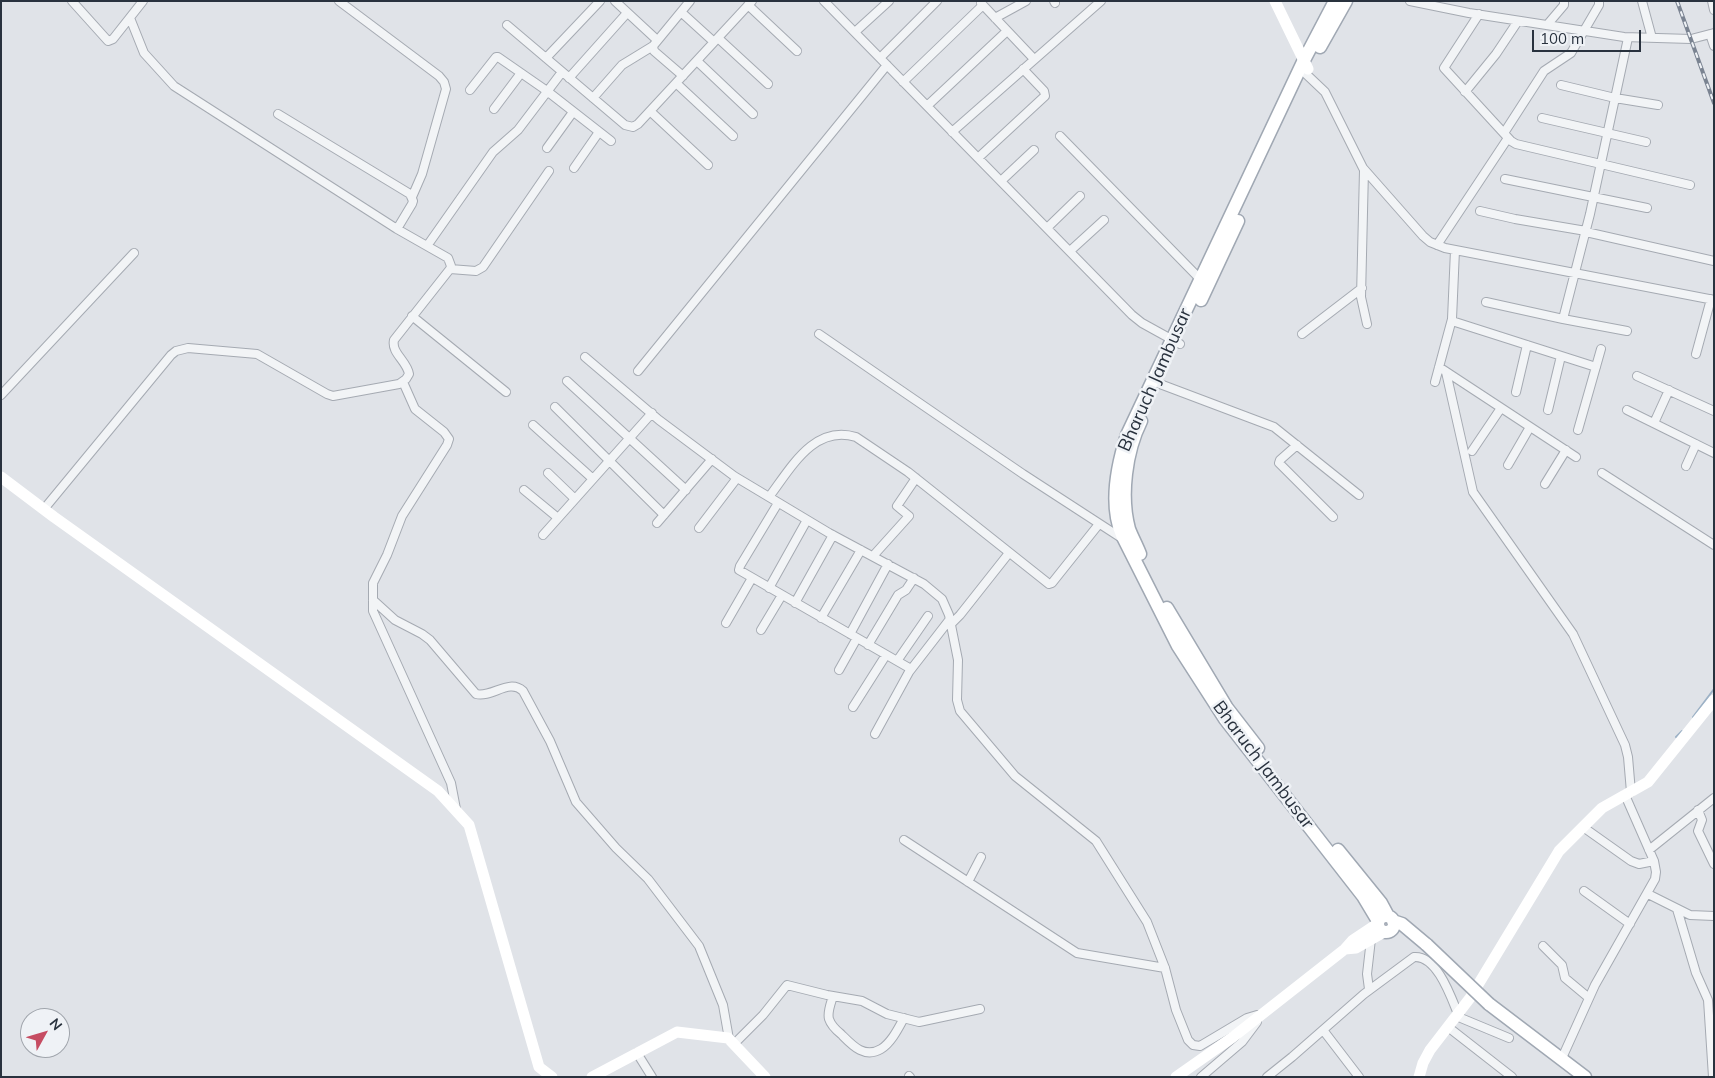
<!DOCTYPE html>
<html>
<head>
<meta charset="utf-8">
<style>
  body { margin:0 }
  #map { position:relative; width:1715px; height:1078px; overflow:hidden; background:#e0e3e8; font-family:Mulish,sans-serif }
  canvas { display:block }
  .frame { position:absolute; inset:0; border:2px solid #29323e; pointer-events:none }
  .north { position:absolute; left:20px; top:1008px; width:50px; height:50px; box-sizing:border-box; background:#eff2f6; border:1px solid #a0a5ac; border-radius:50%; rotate:51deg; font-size:14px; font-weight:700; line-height:20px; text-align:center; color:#29323e }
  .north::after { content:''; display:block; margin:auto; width:18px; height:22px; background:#c64c62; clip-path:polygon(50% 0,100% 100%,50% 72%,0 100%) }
  .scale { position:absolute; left:1532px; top:30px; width:109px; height:22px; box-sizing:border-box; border:2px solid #29323e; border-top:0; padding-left:6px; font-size:15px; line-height:18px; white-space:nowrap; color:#29323e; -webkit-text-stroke:4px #eff2f6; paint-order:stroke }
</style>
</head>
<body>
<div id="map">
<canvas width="1715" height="1078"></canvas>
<div class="frame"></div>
<div class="north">N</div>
<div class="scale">100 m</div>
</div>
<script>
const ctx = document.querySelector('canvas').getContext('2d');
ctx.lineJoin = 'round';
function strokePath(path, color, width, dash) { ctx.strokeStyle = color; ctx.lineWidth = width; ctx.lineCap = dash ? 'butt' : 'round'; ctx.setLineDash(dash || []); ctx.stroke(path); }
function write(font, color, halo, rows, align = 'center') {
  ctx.font = font + ' Mulish,sans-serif'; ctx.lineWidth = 5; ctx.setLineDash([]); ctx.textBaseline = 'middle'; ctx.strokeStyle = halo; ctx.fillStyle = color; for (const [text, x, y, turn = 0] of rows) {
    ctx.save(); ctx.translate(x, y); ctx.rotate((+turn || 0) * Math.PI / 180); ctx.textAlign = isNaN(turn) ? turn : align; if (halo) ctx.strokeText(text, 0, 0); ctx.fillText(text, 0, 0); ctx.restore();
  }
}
const stream = new Path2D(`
  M1693,717L1714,689
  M1676,737L1682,731`);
const street = new Path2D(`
  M72,1L108,41L113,39L143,1
  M339,1L439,76L444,82L446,89L422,174L412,197
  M615,1L657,40
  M824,1L1132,315L1142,323L1180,344
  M1054,1L1055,3
  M1410,1L1469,13L1624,37L1691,39L1714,33
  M1642,1L1652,38
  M1712,1L1714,10
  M981,3L1034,59
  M748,5L797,51
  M681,12L714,42
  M1479,14L1444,68L1511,141L1516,144L1690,185
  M995,18L1026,1
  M507,25L625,125L633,127L638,124L752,1
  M1547,25L1564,5V1
  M855,32L889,1
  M1710,34L1714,46
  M718,38L768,84
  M546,58L600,1
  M880,58L937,1
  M697,61L753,114
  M1306,74L1325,92L1363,168L1423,236L1430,242L1445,248L1714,300
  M683,76L654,51L653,46L690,1
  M569,78L627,13
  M903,82L983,5
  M676,83L733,136
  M1561,85L1615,98L1658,105
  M470,90L496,57H498L547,91L611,141
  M1465,92L1496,54L1518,21
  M593,98L622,65L653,46
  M927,106L1007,31
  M494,109L521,73
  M650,111L708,165
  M278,114L410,194L413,201L412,204L397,229
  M1542,118L1646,142
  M952,132L1101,1
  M1504,133L1544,71L1571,53L1599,5V1
  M1060,136L1201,280
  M547,148L573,112
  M978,158L1045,96L1044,91L1023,69
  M574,168L599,132
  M1364,170L1361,297L1367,324
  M1505,179L1647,208
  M1001,181L1034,150
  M1480,211L1515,219L1586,231
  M1047,228L1080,196
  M1586,232L1714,261
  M1437,245L1508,138
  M427,246L493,152L518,130L562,72
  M1070,251L1104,220
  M450,269L476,271L483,267L549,171
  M1486,302L1563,319L1627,331
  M412,316L506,392
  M1563,319L1590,214L1628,38
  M1452,321L1596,367
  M819,334L1023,474L1123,539
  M1302,334L1362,288
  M1696,354L1711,299
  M585,357L659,420L734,476L829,533L924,584L942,599L949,615L958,660L957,700L960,711L1015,776L1096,841L1147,922L1165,968L1176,1010L1188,1040L1193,1045L1200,1046L1247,1018L1257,1015
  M1439,367L1576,457
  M638,371L887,65
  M1446,372L1473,492L1573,634L1625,745L1628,757L1631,792
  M1637,376L1714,411
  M567,381L686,490
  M1152,381L1274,427L1359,495
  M403,382L415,409L444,432L449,439L447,445L402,516L387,555L373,583V611L451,783L456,809
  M1435,382L1452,319L1455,250
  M1516,392L1527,345
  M1,395L134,253
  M555,407L664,515
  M1548,410L1561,356
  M1627,410L1714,453
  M1654,423L1669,390
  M533,425L593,479
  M1578,430L1601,349
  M1297,445L1280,460L1279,463L1333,517
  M1472,451L1501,408
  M1508,465L1530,427
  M1686,466L1696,444
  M548,473L575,499
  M1602,473L1714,545
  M1545,484L1566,450
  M524,490L558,518
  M769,497C791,468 814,424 856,437L908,472L1049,584L1052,583L1099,524
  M778,503L740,566L739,570L911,669
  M44,509L171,355L176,351L188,348L257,354L327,394L333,396L399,384L406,379L409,374C407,361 391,353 394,340L450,269L451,266L448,258L397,229L174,86L144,53L130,18
  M657,523L712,459
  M699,528L737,478
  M543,535L652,413
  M873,556L909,516L897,506L916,478
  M769,588L807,520
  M373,600L395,620L422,634L430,640L476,694C492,698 509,678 523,691L550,741L576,802L616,848L648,879L699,946L723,1005L729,1039
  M795,603L833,535
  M821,618L861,550
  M726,623L752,578
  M951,624L960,615L1009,553
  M761,630L782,595
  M850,634L888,564
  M868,645L898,595L906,590L914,578
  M897,661L928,616
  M839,670L857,638
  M853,707L886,655
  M875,734L909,672L950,619
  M1698,810L1702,820L1698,831L1714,864
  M1583,827L1631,861L1639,864L1654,861
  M904,840L1077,953L1165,968
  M1649,850L1714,798
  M968,882L981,857
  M1584,891L1630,924
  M1648,894L1690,915L1714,916
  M1677,909L1696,973L1708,1000L1713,1077
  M1543,946L1562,965L1565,978L1589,998
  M1369,989L1367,974L1371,939
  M833,996C831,1003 827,1012 829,1019C831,1025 836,1030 841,1034C852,1045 864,1059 881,1049C891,1043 898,1029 904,1018
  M1456,1016L1509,1038
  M1448,1027L1512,1077
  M1323,1030L1359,1077
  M734,1044L763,1015L787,985L827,995L862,1001L887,1014L919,1022L980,1009
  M637,1053L652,1077
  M1562,1058L1595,985L1655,879L1656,872L1654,861L1625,795
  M909,1076L910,1077
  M1201,1077L1242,1042L1257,1022
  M1267,1077L1292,1057L1364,994L1414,957C1437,955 1451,997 1458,1014`);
const secondary = new Path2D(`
  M1275,1L1308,69
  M1,477L54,517L438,791L469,825L539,1067L552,1077
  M1345,949L1356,948L1384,932
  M592,1077L677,1032L728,1038L765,1077
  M1176,1077L1233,1037L1345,949L1353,940L1377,924
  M1419,1077L1423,1063L1430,1050L1470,998L1559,851L1602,808L1648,782L1714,700`);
const primary = new Path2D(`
  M1335,1L1303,62L1127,435C1117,466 1109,504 1122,535L1178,646L1225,719L1363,896L1378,921
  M1320,47L1346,1
  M1201,300L1238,221
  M1140,554C1137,546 1132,537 1129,529C1120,496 1126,451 1141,421
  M1167,608L1227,708L1258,748
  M1338,850L1381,903L1388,916
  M1378 924a8 8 0 1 1 16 0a8 8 0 1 1-16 0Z
  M1393,921L1402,924L1427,945
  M1489,1004L1585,1077`);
const rail = new Path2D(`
  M1677,1L1714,103`);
const primaryBridge = new Path2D(`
  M1427,945L1489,1004`);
const streetNames = [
  ["Bharuch Jambusar",1155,380,-66],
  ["Bharuch Jambusar",1263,765,53]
];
strokePath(stream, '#9db2c6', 2);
strokePath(street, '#a5aab2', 10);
strokePath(primary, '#a0a8b3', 15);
strokePath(street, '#f2f4f6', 8);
strokePath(secondary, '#fff', 11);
strokePath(primary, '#fff', 12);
strokePath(rail, '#7a8391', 4);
strokePath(rail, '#eff2f6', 2, [5.5]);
strokePath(primaryBridge, '#a0a8b3', 15, []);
strokePath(primaryBridge, '#fff', 12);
write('18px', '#29323e', '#eff2f6', streetNames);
</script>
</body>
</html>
